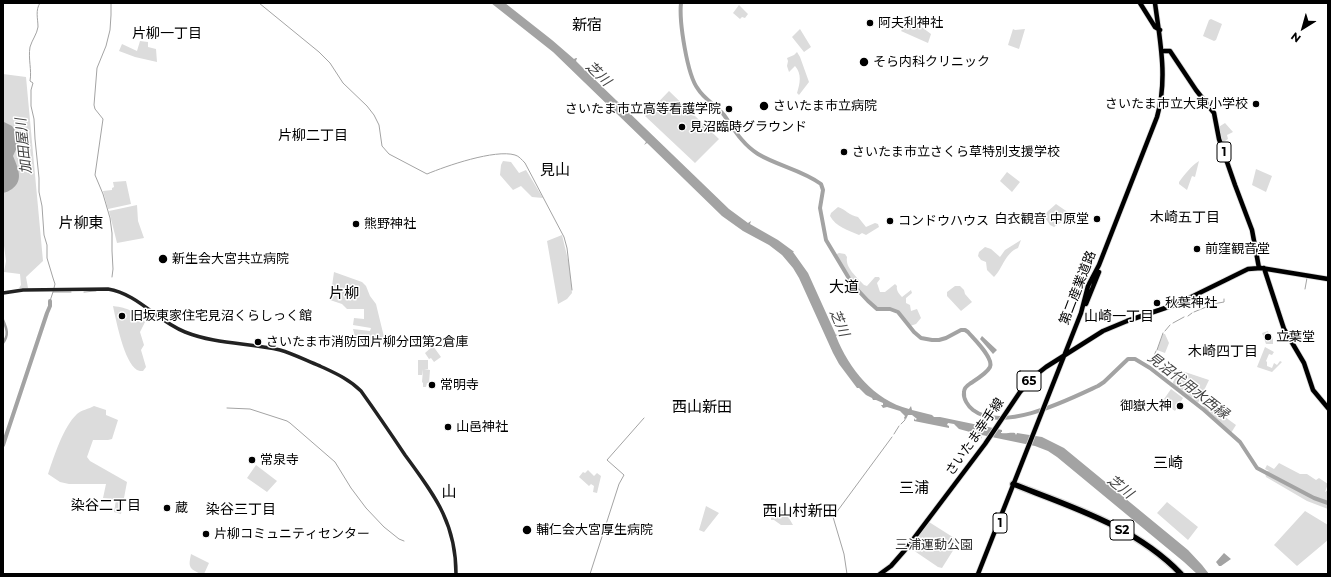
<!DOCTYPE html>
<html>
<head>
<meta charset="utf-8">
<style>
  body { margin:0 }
  #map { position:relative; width:1331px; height:577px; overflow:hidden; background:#fff; font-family:Montserrat,sans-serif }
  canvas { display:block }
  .frame { position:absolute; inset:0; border:4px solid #000; pointer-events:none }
  .north { position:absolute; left:1283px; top:8px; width:40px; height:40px; -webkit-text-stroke:3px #fff; paint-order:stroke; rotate:217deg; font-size:11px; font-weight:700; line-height:16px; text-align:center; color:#000 }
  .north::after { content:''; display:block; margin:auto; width:14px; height:18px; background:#000; clip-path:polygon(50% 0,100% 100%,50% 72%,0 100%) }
</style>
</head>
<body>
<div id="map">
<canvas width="1331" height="577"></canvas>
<div class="frame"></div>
<div class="north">N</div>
</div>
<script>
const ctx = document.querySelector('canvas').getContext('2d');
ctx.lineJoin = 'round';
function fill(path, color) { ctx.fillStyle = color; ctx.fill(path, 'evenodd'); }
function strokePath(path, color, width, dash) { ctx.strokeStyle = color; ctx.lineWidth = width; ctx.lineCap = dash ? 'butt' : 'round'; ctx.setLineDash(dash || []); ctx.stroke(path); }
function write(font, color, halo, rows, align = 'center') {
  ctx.font = font + ' Montserrat,"Noto Sans JP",sans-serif'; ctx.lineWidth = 3; ctx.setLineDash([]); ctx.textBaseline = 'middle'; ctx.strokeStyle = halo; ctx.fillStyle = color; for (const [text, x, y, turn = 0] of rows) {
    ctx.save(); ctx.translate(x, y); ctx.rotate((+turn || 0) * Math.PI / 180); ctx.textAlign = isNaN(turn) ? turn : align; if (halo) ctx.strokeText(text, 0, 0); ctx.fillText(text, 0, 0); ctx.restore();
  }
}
const green = new Path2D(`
  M739,5L748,14L745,18L742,17L740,19L733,13Z
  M910,19H911L931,34L928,43L901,31Z
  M1211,19L1222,24L1216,40L1214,41L1203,36L1209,20Z
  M800,29L811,47L804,52L792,37Z
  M1013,29L1015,30L1025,29L1019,49L1008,45Z
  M140,41L148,42V47L156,49L157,62L135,57L119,51L122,44L137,51Z
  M797,52L800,57L809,82L799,95L797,93C800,83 802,74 795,66L789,72L787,66L788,61L787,58L794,55Z
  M3,74L26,77L43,261L26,277L28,288H19L21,285L20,274L4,272L6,261L3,238Z
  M669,91L719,139L695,163L645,116Z
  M1225,123L1233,132L1227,135L1228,139L1222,143L1217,128Z
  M503,161L511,162L519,173L526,170L543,198L532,197L521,186L513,190L500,175L501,165Z
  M1199,161L1195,177L1192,176L1187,190L1179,184V182C1185,174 1191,166 1199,161Z
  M1256,169L1272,176L1266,192L1252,185Z
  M1007,172L1020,182L1012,192L1000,181Z
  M126,181L131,204L108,209L103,191L112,190V188L114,187L113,182Z
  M1056,204L1072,215L1054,227L1050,225L1044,216L1047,212Z
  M137,205L138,221L144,238L117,243L109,211Z
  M838,207C845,209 850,216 858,217L866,227L875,223L878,224L879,227L866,235L862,233L859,235C848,230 836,227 830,216L831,213Z
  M562,235L569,264L572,293L567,299L558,304L547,241Z
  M1021,240L1018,248C1005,253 1003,268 994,277L987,270L986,262L981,260L978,256L979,252L985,247L991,249L1000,257L1005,250Z
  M839,253L845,254L847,257C845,268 857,277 864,285L867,286L875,277H879L880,279L877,283L880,292H885L895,284L897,286C896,290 899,294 902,297L911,290L912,293L906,298V303L910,305L911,311L917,309L921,318L916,324L910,326C905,317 896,310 885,308C881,308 878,308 874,305C857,293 844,273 835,255Z
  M334,272L362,282L366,286L370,296L376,304L384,337L377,344L360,348L357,344L353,329L370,331L371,328L353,325L354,318L364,319V309H347L342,304L330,300Z
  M955,286H960L964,290L965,294L972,302L961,311L947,296V292Z
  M113,306C129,308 133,311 145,322L140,332L144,345L141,350L146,367L143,371C141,371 139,371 137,370C124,362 116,320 113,306Z
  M1268,331L1269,335L1271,334L1273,339V344H1266L1262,333Z
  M1163,334H1165L1169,343L1165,353L1157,350Z
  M433,346L441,357L434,362L431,358L429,359L425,353Z
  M1265,347L1274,352L1272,355L1269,354L1266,361L1267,362V366L1272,368L1274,363L1277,365L1280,361L1282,362L1272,372L1257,367Z
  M418,360H428V369H424L430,370L429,383H427L426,387H423V383L422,382L423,369L422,375H418Z
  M1179,370L1209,380L1198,403L1203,407L1213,399L1216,403L1226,408L1227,409L1225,417L1236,425L1231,433L1218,423L1204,409L1172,384Z
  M1171,389L1183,398L1175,411L1162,402Z
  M94,406L106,410V415L118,420L112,439L108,440H93L87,457L90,461L127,482L121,514L114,512L116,500L103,498L106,484H69L60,482L48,474C54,457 63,427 77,414C81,410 89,409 94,406Z
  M1279,463L1300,474H1307L1316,480L1319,478L1328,484L1325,492L1328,490V509L1307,501L1266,477L1265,473L1266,471H1269L1265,469L1267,465L1274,469Z
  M256,465L277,481L267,492L247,478Z
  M588,470L594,476L597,473L601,476L597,493L593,492L594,486L591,484L589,486L579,477L583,472L585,473Z
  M1167,502L1198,527L1188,540L1157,513Z
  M706,506L719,513L704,532L699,530Z
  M779,508L786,513L793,525H781L774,520H771V510Z
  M1305,511L1328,525V540L1297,566L1274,545Z
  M929,522L959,541L942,568L938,567L910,548Z
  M191,554L209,563L204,574C200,574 198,573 195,571C187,567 190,561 191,554Z`);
const water = new Path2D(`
  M491,3H505L552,40L574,59L576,58H577L576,61L588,73L729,209L748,223L751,221L750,224L778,240L793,251H794L793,252L808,273L836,335L838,334L836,336C849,369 874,400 909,409L911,406L912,410L932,415L934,417H940L983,426L985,423L984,426L1002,430V432H1001V433C1006,434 1011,432 1015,433L1016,435L1017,433L1042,437L1064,448L1188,550L1202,565L1209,574H1197L1184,562L1057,457L1048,451L1035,446L982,435L981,439V435L959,429L954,424L948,423L947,425L949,426V428L914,421V418L915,420L917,419L912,415H908L906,419L904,418L905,416L900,411L887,407L883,408L881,405H883V403L876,400H873L872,398L866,395L859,388H857L839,364L833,353L799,278L793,268L782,255L769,245L743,231L722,216L647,143L644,145L646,142L553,52Z
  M4,122L12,126L19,136V143L13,156C18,168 24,180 12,189C9,191 7,192 3,193V123Z
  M982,336L997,350L993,354L980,339Z
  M1224,553L1231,559L1221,566H1219L1216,562Z`);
const stream = new Path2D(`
  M40,3C35,10 38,19 38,27C37,34 32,40 30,47C28,59 32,70 30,81L33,83L31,90V106L34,119L35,139L39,178V192L42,206L44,235L47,245V258L53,278L55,284L54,288
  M111,3V15L110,30L106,46L97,68L94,105L95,109L103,119L95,175L103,194L110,218L112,233V251L113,269L112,277
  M259,3L319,52L330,63L343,83L367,106L374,115L379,125L382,146L389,154L427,174C446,166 495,149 515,155C519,156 522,160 525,163L564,237L567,248L572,290
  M1305,289L1307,278
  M53,292H71
  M84,292L96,291
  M50,301L53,292
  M1213,304L1224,302V299
  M1194,312L1211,305
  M1188,316L1192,313
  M1173,323L1184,317
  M1165,331L1170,325
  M1157,350L1163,333
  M1148,361L1151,363L1156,351
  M227,408L250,409L287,421L290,423L335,462L351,488L366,508L384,527L399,539L404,541
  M901,424L905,420V418
  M894,434L899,426
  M590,574L619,484L624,475L607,460L644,418
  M847,574L844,554L833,517L892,437`);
const canal = new Path2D(`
  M3,320C7,329 9,335 3,343`);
const river = new Path2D(`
  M681,3C679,21 687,75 698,89C704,99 716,105 724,115C734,129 742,144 758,154C778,166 802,170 821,184L823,190L820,208L826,240L853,285L868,301L877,309H890L898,312L914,332L921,338L932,340H939L946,338L961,330H965L968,332C974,339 994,358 990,367C987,373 977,379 971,383C968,385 964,387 964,392C963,399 968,406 973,410C1003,433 1068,400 1098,386L1104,382L1128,359H1135L1150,368L1204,410L1240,442L1257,468L1314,498L1328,503
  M3,445L47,313L50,306V301`);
const secondary = new Path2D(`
  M3,293L23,290L108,289C138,294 157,321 185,332C215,344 249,343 280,350C294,354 307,361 320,366C335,373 349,379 361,391C376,412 391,434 405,455C434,495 456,522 456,574`);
const primary = new Path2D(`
  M1140,3L1155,27L1160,30
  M1164,51H1170L1196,90L1214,113L1219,139L1235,185L1252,230L1259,268
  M1264,268L1284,329L1304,363L1313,390L1328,408
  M1086,304L1099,272
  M880,574L891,566L905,550L985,444L1020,392L1032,378L1046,367L1103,331L1127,321L1177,304L1248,269L1261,268L1328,279
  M978,574L1081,313L1088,286L1099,265L1157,117C1168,79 1160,41 1155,3`);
const motorway = new Path2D(`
  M1013,484C1072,507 1136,527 1181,574`);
const markers = [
  [870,23,4,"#000"],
  [864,62,5,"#000"],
  [1256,104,4,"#000"],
  [764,106,5,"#000"],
  [729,109,4,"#000"],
  [682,127,4,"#000"],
  [844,152,4,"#000"],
  [1097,219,4,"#000"],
  [890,221,4,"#000"],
  [356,224,4,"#000"],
  [1197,249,4,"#000"],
  [163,259,5,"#000"],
  [1157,303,4,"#000"],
  [122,316,4,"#000"],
  [1268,337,4,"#000"],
  [258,342,4,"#000"],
  [432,385,4,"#000"],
  [1180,406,4,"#000"],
  [448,427,4,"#000"],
  [252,460,4,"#000"],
  [167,508,4,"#000"],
  [527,530,5,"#000"],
  [206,534,4,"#000"]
];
const shields = [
  [1224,152,14],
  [1029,381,24],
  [1000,523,14],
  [1122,530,24]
];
const shieldNames = [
  ["1",1224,152],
  ["65",1029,381],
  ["1",1000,523],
  ["S2",1122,530]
];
const poiNames = [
  ["阿夫利神社",878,23],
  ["そら内科クリニック",873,62],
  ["さいたま市立大東小学校",1248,104,"right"],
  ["さいたま市立病院",773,106],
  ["さいたま市立高等看護学院",721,109,"right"],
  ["見沼臨時グラウンド",690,127],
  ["さいたま市立さくら草特別支援学校",852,152],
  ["白衣観音 中原堂",1089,219,"right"],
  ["コンドウハウス",898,221],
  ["熊野神社",364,224],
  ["前窪観音堂",1205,249],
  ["新生会大宮共立病院",172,259],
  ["秋葉神社",1165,303],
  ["旧坂東家住宅見沼くらしっく館",130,316],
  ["立葉堂",1276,337],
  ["さいたま市消防団片柳分団第2倉庫",266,342],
  ["常明寺",440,385],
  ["御嶽大神",1172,406,"right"],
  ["山邑神社",456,427],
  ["常泉寺",260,460],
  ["蔵",175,508],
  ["輔仁会大宮厚生病院",536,530],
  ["片柳コミュニティセンター",214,534]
];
const streetNames = [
  ["第二産業道路",1078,288,-69],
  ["さいたま幸手線",975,437,-55]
];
const parkNames = [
  ["三浦運動公園",934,545]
];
const neighbourhoodNames = [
  ["片柳一丁目",167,34],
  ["片柳二丁目",313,136],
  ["木崎五丁目",1185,218],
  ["山崎一丁目",1119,317],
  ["木崎四丁目",1223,352],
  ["染谷二丁目",106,506],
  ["染谷三丁目",241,510]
];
const waterNames = [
  ["芝川",598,74,44],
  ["加田屋川",24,146,-96],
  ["芝川",839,323,67],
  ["見沼代用水西縁",1188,386,38],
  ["芝川",1120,487,39]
];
const quarterNames = [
  ["新宿",587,26],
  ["見山",555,171],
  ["片柳東",81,224],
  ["大道",844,288],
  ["片柳",344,294],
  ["西山新田",702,408],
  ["三崎",1168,464],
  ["三浦",914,489],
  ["山",449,493],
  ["西山村新田",800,512]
];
fill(green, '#dcdcdc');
fill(water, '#a3a3a3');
strokePath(stream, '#a3a3a3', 1);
strokePath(canal, '#a3a3a3', 2.5);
strokePath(river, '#a3a3a3', 4);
strokePath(primary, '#dbdbdb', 6);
strokePath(motorway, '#dbdbdb', 8);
strokePath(secondary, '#222', 3.5);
strokePath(primary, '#000', 4.5);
strokePath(motorway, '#000', 5.5);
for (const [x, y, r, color] of markers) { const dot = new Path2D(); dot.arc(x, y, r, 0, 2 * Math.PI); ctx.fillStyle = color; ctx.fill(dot); strokePath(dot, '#fff', 1.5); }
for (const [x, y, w] of shields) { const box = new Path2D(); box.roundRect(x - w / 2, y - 10, w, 20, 3); ctx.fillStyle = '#fff'; ctx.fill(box); strokePath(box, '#000', 1); }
write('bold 12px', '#000', null, shieldNames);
write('13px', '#000', '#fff', poiNames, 'left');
write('13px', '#000', '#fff', streetNames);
write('13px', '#333', '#fff', parkNames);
write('14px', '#000', '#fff', neighbourhoodNames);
write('italic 14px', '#444', '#fff', waterNames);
write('15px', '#000', '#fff', quarterNames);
</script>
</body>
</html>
